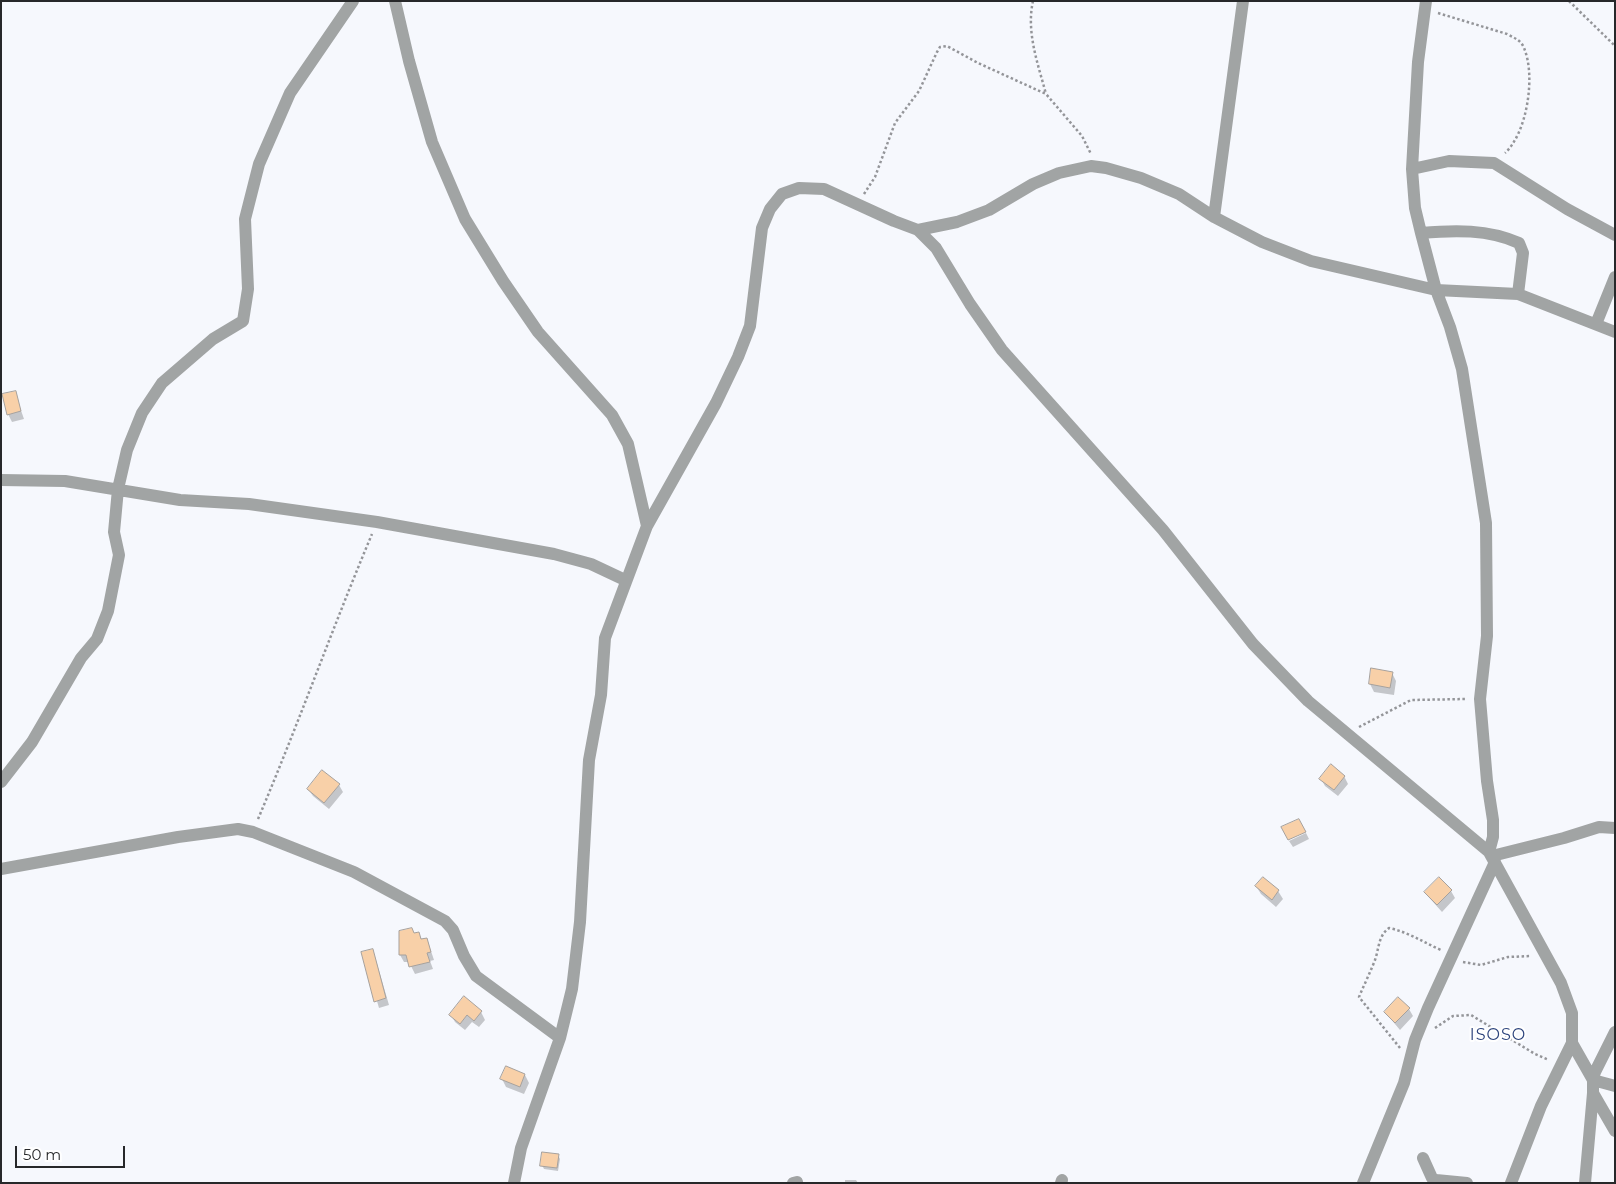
<!DOCTYPE html>
<html>
<head>
<meta charset="utf-8">
<style>
  body { margin:0 }
  #map { position:relative; width:1616px; height:1184px; overflow:hidden; background:#f6f8fd; font-family:Montserrat,sans-serif }
  canvas { display:block }
  .frame { position:absolute; inset:0; border:2px solid #27282a; pointer-events:none }
  .scale { position:absolute; left:15px; top:1146px; width:110px; height:22px; box-sizing:border-box; border:2px solid #27282a; border-top:0; padding-left:6px; font-size:15px; line-height:18px; white-space:nowrap; color:#27282a; -webkit-text-stroke:4px #fff; paint-order:stroke }
</style>
</head>
<body>
<div id="map">
<canvas width="1616" height="1184"></canvas>
<div class="frame"></div>
<div class="scale">50 m</div>
</div>
<script>
const ctx = document.querySelector('canvas').getContext('2d');
ctx.lineJoin = 'round';
function fill(path, color) { ctx.fillStyle = color; ctx.fill(path, 'evenodd'); }
function strokePath(path, color, width, dash) { ctx.strokeStyle = color; ctx.lineWidth = width; ctx.lineCap = dash ? 'butt' : 'round'; ctx.setLineDash(dash || []); ctx.stroke(path); }
function write(font, color, halo, rows, align = 'center') {
  ctx.font = font + ' Montserrat,sans-serif'; ctx.lineWidth = 4; ctx.setLineDash([]); ctx.textBaseline = 'middle'; ctx.strokeStyle = halo; ctx.fillStyle = color; for (const [text, x, y, turn = 0] of rows) {
    ctx.save(); ctx.translate(x, y); ctx.rotate((+turn || 0) * Math.PI / 180); ctx.textAlign = isNaN(turn) ? turn : align; if (halo) ctx.strokeText(text, 0, 0); ctx.fillText(text, 0, 0); ctx.restore();
  }
}
const shadow = new Path2D(`
  M15,393L24,419L12,422L8,414Z
  M1392,673L1396,681L1394,695L1374,692L1370,684Z
  M1344,776L1348,784L1338,796L1325,786L1321,779Z
  M339,785L343,792L329,809L313,796L308,789Z
  M1306,833L1309,839L1293,847L1289,841Z
  M1263,879L1278,891L1283,899L1276,907L1261,894L1256,886Z
  M1451,891L1455,898L1442,912L1425,893Z
  M418,933L422,940L427,939L434,960L430,961L433,969L415,974L409,962H404L400,955L414,934Z
  M373,950L389,1005L379,1008L363,953Z
  M1409,1009L1413,1016L1400,1030L1385,1012Z
  M481,1012L485,1020L479,1027L472,1022L465,1030L455,1022L451,1015Z
  M525,1075L529,1083L524,1094L506,1087L502,1079Z
  M558,1155L560,1159L558,1171L544,1169L542,1165Z
  M845,1180H856L858,1183H845Z`);
const building = new Path2D(`
  M16,391L21,411L7,415L2,394Z
  M1371,668L1393,672L1390,688L1369,684Z
  M1331,764L1345,776L1334,790L1319,779Z
  M322,770L340,784L324,803L307,789Z
  M1299,819L1306,832L1288,840L1281,827Z
  M1263,877L1279,890L1272,900L1255,886Z
  M1439,877L1452,890L1437,905L1424,892Z
  M412,928L414,933L419,932L421,939L427,938L431,952L427,953L430,962L409,967L406,955H399V931Z
  M373,949L386,998L374,1002L361,952Z
  M464,996L482,1011L474,1021L467,1015L460,1024L449,1015Z
  M1398,997L1410,1008L1395,1023L1384,1012Z
  M506,1066L525,1074L520,1087L500,1079Z
  M542,1152L559,1154L557,1168L540,1166Z`);
const path = new Path2D(`
  M1033,1C1026,32 1038,64 1046,94
  M1569,1L1615,46
  M1438,13L1507,34C1514,38 1521,40 1524,48C1536,76 1527,133 1505,153
  M864,194L875,177L895,123L919,91L937,52L940,47L947,46L978,63L1046,94L1082,136L1091,154
  M1359,727L1411,700L1466,699
  M258,819C298,725 332,629 372,534
  M1463,962L1481,965L1508,957L1531,956
  M1435,1028L1453,1016L1471,1015L1535,1054L1549,1060
  M1400,1048L1359,997C1364,985 1370,973 1375,960C1379,949 1378,936 1389,928C1408,932 1423,942 1441,950`);
const minor = new Path2D(`
  M395,1L409,61L432,142L465,219L503,281L538,332L612,415L628,444L647,526
  M1426,1L1418,62L1412,169L1415,208L1421,233L1436,290L1450,327L1462,369L1486,523L1487,636L1480,699L1487,781L1493,820V837L1489,852L1561,983L1572,1013V1043L1593,1080V1093L1615,1131
  M1412,169L1449,161L1494,163L1567,209L1615,235
  M1214,217L1243,1
  M918,230L936,248L970,304L1002,350L1163,530L1253,644L1308,701L1489,852
  M1421,233C1454,230 1488,229 1519,243L1523,253L1518,294
  M1596,324L1615,277
  M1,480L65,481L180,500L249,504L377,522L554,554L591,564L625,580
  M1,782L32,742L81,658L97,639L108,611L119,555L114,532L118,489L127,450L142,413L162,383L213,339L243,321L248,289L245,219L259,164L290,93L353,1
  M1492,856L1564,838L1599,827L1615,828
  M1,869L178,837L238,829L253,832L354,872L445,921L453,930L464,956L476,976L560,1038
  M1615,1032L1595,1072L1593,1080L1615,1086
  M1423,1158L1432,1178L1436,1180L1467,1183
  M514,1183L521,1148L560,1038L572,989L580,922L589,760L601,695L605,638L647,526L716,403L738,357L750,326L762,228L770,209L782,194L799,188L824,189L894,221L918,230L957,222L989,210L1033,184L1059,173L1091,166L1106,168L1141,178L1179,194L1214,217L1262,242L1311,261L1436,290L1518,294L1615,332
  M793,1183L797,1182
  M1061,1183L1062,1180
  M1363,1183L1404,1083L1415,1040L1428,1008L1495,862
  M1511,1183L1541,1106L1572,1043
  M1585,1183L1593,1093`);
const quarterNames = [
  ["ISOSO",1498,1035]
];
fill(shadow, '#0003');
fill(building, '#f8d0a8');
strokePath(building, '#a6a19d', 1);
strokePath(path, '#949599', 2.5, [2.5, 2.5]);
strokePath(minor, '#a1a4a4', 12);
ctx.letterSpacing = '1px';
write('16px', '#2c437c', '#fff', quarterNames);
ctx.letterSpacing = '0px';
</script>
</body>
</html>
